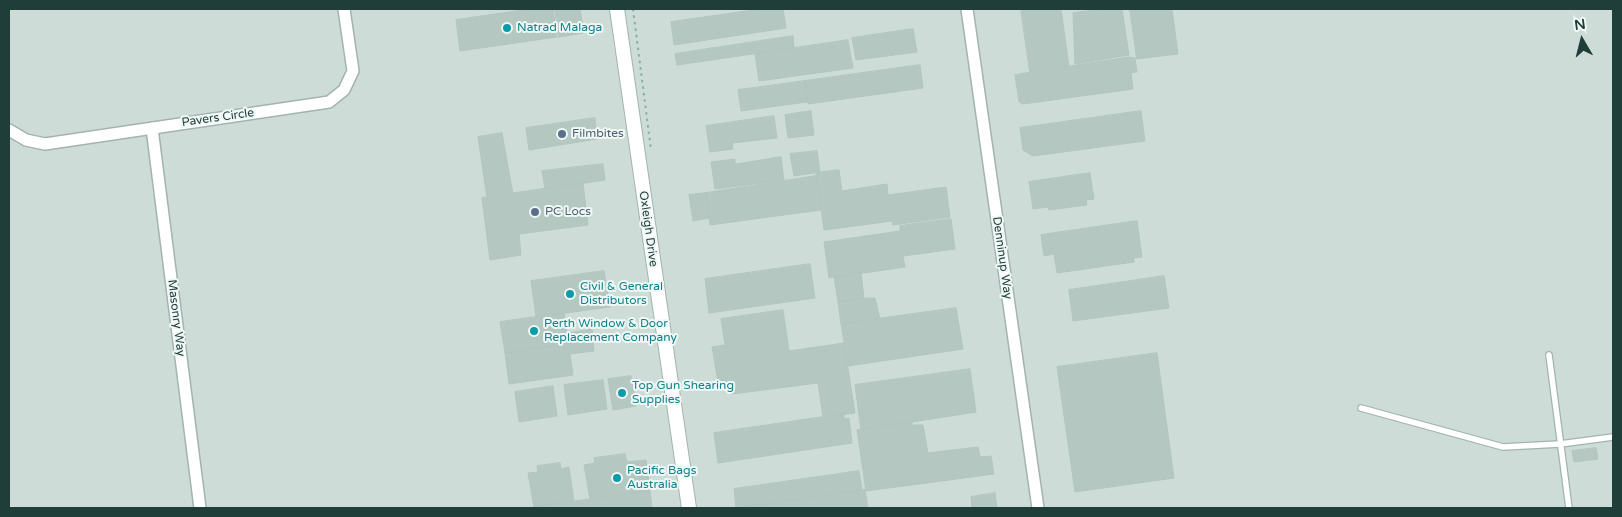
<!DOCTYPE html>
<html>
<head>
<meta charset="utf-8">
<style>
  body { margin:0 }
  #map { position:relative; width:1622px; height:517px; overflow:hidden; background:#e0ece8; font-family:"Varela Round",sans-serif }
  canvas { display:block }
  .frame { position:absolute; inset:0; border:10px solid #1f3d39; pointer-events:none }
  .north { position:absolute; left:1557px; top:15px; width:50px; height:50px; -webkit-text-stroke:4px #f0f8f5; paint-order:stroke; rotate:352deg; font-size:14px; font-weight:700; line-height:20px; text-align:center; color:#1f3d39 }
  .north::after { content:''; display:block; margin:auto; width:18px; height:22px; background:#1f3d39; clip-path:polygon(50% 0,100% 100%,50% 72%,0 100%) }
</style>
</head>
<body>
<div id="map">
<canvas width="1622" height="517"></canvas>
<div class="frame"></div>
<div class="north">N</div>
</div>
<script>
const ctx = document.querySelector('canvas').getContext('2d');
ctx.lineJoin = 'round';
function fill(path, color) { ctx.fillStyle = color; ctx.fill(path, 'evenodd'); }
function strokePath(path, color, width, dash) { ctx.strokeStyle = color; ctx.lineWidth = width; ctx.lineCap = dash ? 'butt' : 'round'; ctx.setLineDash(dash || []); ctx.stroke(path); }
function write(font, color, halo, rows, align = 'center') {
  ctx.font = font + ' "Varela Round",sans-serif'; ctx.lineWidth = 4; ctx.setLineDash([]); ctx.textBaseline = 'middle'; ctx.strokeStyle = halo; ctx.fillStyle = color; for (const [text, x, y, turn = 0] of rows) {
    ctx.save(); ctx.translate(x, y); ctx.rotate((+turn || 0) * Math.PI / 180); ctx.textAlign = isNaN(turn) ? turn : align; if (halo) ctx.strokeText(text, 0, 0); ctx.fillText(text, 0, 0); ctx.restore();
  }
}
const built = new Path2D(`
  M9,9H1613V508H9Z`);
const building = new Path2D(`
  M530,9H553L557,37L460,51L456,20Z
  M555,9H580L584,33L559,37Z
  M761,9H783L786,28L674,45L671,22Z
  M1021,9H1061L1069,66L1030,72Z
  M1103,9H1122L1129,55L1075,64L1073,13Z
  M1130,9H1172L1178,54L1137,59Z
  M913,29L917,52L856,60L852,38Z
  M793,36L794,48L677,65L675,54Z
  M848,40L853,68L759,81L755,54Z
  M1129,57L1135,58L1137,72L1131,73L1133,89L1023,104L1019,102L1015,75Z
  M920,65L923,88L808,104L805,81Z
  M805,81L807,102L741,111L738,90Z
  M811,111L814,135L788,138L785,115Z
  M1141,111L1145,141L1033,156L1023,150L1020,128Z
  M774,116L777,138L732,143L733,149L710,152L706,126Z
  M595,118L597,139L529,150L526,128Z
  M502,133L513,194L487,198L478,137Z
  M817,151L820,172L794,176L790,154Z
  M781,157L784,180L715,189L711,162L735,159V164Z
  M603,164L605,180L545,189L542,171Z
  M839,170L842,191L887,184L888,195L946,187L950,217L893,225L892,221L824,230L816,173Z
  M1090,173L1094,199L1086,200L1087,205L1049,210L1048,207L1033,209L1029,182Z
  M816,176L821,210L710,225L706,193Z
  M583,183L588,225L519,234L521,255L490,260L482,198Z
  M706,193L709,218L693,221L689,195Z
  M951,219L955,249L903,256L905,267L829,278L824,242L900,231V226Z
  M1137,221L1142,257L1134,258V262L1057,273L1054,254L1044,256L1041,235Z
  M810,264L815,298L709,313L705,279Z
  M604,271L610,307L536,317L531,281Z
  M861,273L864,298L838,302L834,277Z
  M1164,276L1169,308L1073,321L1069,290Z
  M864,298H875L880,319L841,324L838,302Z
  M956,308L963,349L848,366L841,324Z
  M783,310L789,351L844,343L855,413L823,417L818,383L732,394L729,381L718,382L712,347L725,345L721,319Z
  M564,313L567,333L592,329L593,340L505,353L500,322Z
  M593,340L594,351L570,354L573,375L509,384L505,353Z
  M1157,353L1174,478L1075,492L1057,367Z
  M970,369L976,412L861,430L855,385Z
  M631,376L636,406L613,410L608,379Z
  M603,380L607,409L568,415L564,385Z
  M553,386L557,416L519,422L515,392Z
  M844,414V419L849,418L852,443L718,463L714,433Z
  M912,422V425H923L928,453L978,447L980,457L991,456L994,474L866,491L857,430Z
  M1596,448L1598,459L1574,462L1572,451Z
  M625,454L627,462L646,460L650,491L590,499L584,465L595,463L594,458Z
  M560,463L561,469L569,467L574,501L534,507L528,473L538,472L537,466Z
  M859,471L862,490L736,508L734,489Z
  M865,490L868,508H735L862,490Z
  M650,491L652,508H534V507Z
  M995,493L997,508H972L971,497Z`);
const path = new Path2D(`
  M633,9L651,150`);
const service = new Path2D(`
  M1549,355L1569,508
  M1361,408L1503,447L1560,444L1613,437`);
const minor = new Path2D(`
  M967,9L1038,508
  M152,128L200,508
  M9,130L26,140L45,144L329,102L344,90L353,71L344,9`);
const tertiary = new Path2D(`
  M617,9L689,508`);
const markers = [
  [507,28,5,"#0f9aa8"],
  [562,134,5,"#5c6f8a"],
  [535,212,5,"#5c6f8a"],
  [570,294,5,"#0f9aa8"],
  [534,331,5,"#0f9aa8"],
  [622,393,5,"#0f9aa8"],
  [617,478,5,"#0f9aa8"]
];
const cultureNames = [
  ["Natrad Malaga",517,28],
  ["Civil & General",580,287],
  ["Distributors",580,301],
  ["Perth Window & Door",544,324],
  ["Replacement Company",544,338],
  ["Top Gun Shearing",632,386],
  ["Supplies",632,400],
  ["Pacific Bags",627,471],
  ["Australia",627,485]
];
const streetNames = [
  ["Pavers Circle",218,118,-8],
  ["Oxleigh Drive",648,229,82],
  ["Denninup Way",1002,258,82],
  ["Masonry Way",176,318,83]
];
const serviceNames = [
  ["Filmbites",572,134],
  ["PC Locs",545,212]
];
fill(built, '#cedcd7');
fill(building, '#b5c7c1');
strokePath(building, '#b2c6c0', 1);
strokePath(service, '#a2b4b0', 8);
strokePath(minor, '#a2b4b0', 14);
strokePath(tertiary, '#a2b4b0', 16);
strokePath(path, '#7eb2a8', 2, [2.5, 4]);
strokePath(service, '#fff', 5.5);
strokePath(minor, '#fff', 11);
strokePath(tertiary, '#fff', 14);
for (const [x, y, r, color] of markers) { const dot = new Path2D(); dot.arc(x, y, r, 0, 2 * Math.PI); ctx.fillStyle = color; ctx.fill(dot); strokePath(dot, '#f0f8f5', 2); }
write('12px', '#0d838f', '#f0f8f5', cultureNames, 'left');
write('12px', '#1f3d39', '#f0f8f5', streetNames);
write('12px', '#4e5e75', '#f0f8f5', serviceNames, 'left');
</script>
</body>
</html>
